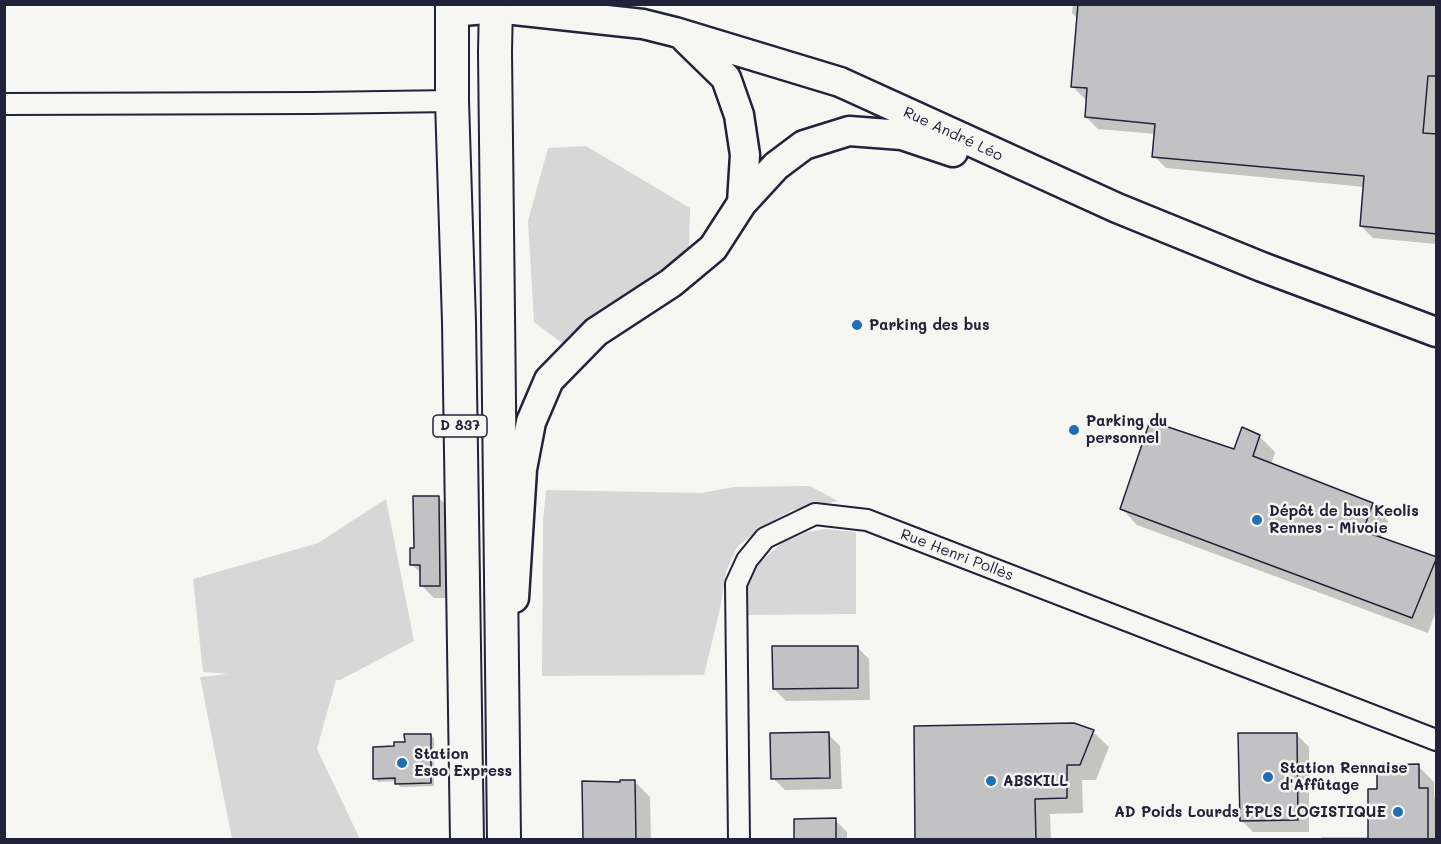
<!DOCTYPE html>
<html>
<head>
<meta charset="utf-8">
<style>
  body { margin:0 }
  #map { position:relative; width:1441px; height:844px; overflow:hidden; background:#f6f6f2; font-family:Mali,sans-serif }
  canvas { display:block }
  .frame { position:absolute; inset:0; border:6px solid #22223b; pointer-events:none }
</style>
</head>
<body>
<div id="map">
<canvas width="1441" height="844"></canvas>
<div class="frame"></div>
</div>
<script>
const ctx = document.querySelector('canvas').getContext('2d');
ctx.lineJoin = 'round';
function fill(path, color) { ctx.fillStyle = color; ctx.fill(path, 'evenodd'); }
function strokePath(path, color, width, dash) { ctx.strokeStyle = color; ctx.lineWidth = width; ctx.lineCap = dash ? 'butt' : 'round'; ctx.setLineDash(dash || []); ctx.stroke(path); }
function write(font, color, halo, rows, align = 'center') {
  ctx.font = font + ' Mali,sans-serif'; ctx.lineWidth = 5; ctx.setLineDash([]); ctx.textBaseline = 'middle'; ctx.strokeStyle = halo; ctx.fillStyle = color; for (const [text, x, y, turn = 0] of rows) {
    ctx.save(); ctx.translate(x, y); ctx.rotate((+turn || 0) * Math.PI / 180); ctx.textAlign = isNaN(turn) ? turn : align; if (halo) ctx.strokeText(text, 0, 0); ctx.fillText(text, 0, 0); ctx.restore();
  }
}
const green = new Path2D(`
  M586,146L690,208L689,254L562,343L534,322L528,221L548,148Z
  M810,486L838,501L792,510L763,526L737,547L726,572L720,609L704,675L542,676L543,521L546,490L701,493L734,487Z
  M386,499L414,641L340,680H336L317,749L360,839H232L200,677L228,674L203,672L193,579L318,543Z
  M825,529L856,532V614L746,615L747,581L755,566L782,543L807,532Z`);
const shadow = new Path2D(`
  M1073,4H1436V244L1373,238L1361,226L1365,187L1166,168L1154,156L1156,134L1098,129L1086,117L1088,99H1085L1072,86L1079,20L1072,13Z
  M1259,436L1275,452L1271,465L1372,505L1388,521L1381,539L1436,559V611L1428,633L1137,525L1122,509L1235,451Z
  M439,498L451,510L452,598H434L422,586V574L412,565L415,550Z
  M857,647L869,659L870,700L786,701L774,689Z
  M1093,732L1109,747L1096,780H1082L1083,813L1050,814L1051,840H917Z
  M828,734L840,746L842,789L785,790L773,778Z
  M431,735L434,739V786L400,787L397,781L378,782L375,778L396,748Z
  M1297,735L1309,747V832H1253L1241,820Z
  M1418,766L1434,782V796L1436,799V840H1321V837H1370L1378,790Z
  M634,781L650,797L651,840H584L622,783Z
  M835,820L847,832V840H796Z`);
const building = new Path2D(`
  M1078,4H1437V76H1428L1423,133L1437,134V234L1360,226L1364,176L1152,157L1155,124L1085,117L1087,88L1071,87Z
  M1150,421L1234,449L1242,427L1260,435L1253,456L1373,503L1363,531L1437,557L1412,618L1120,509Z
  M413,496H439L440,586H420V565H410V548H414Z
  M772,646H858V688L773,689Z
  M1074,723L1094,730L1080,765H1067V798L1035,799L1036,840H915L914,726Z
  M829,732L830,778L771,779L770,733Z
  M1238,733H1297L1298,820L1240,821Z
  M404,734H431V783L395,784V778L373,779V747L394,746V742H405Z
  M1419,764V788H1428V840H1368V789H1377V765Z
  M620,780H635L636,840H583L582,781L620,782Z
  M836,818V840H794V819Z`);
const street = new Path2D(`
  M4,104L313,103L452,101
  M739,840L736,584L747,560L765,538L815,514L867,520L1436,740`);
const secondary = new Path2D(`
  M452,12L496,8L643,24L675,32L840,82L1117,208L1262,267L1436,332
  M686,39L726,78L739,115L745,155L742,203
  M514,598L522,469L531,422L549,380L596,332L671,283L713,248L742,203L776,166L804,145L849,131L902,135L953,152`);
const primary = new Path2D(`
  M452,4V101L459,322L467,840
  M496,4L495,52L504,840`);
const markers = [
  [857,325,6,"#1f6fb2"],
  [1074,430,6,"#1f6fb2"],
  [1257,520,6,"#1f6fb2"],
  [402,763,6,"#1f6fb2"],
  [1268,777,6,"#1f6fb2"],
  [991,781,6,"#1f6fb2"],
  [1398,812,6,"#1f6fb2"]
];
const shields = [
  [460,426,54]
];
const shieldNames = [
  ["D 837",460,426]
];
const streetNames = [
  ["Rue André Léo",953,134,25],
  ["Rue Henri Pollès",957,555,21]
];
const poiNames = [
  ["Parking des bus",869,325],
  ["Parking du",1086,421],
  ["personnel",1086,438],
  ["Dépôt de bus Keolis",1269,511],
  ["Rennes - Mivoie",1269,528],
  ["Station",414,754],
  ["Esso Express",414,771],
  ["Station Rennaise",1280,768],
  ["d'Affûtage",1280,785],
  ["ABSKILL",1003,781],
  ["AD Poids Lourds FPLS LOGISTIQUE",1386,812,"right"]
];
fill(green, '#d7d7d7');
fill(shadow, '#0003');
fill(building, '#c2c2c4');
strokePath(building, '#22223b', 1.5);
strokePath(street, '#22223b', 24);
strokePath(secondary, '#22223b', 33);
strokePath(primary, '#22223b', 36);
strokePath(street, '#f6f6f2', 20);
strokePath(secondary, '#f6f6f2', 28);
strokePath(primary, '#f6f6f2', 32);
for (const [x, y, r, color] of markers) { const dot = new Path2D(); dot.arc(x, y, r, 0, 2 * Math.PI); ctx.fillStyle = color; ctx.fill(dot); strokePath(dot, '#f6f6f2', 2); }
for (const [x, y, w] of shields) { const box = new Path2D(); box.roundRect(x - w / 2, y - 11, w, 22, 4.5); ctx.fillStyle = '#f6f6f2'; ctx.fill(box); strokePath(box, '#22223b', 1.5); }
write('bold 14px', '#22223b', null, shieldNames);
write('15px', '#22223b', '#f6f6f2', streetNames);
write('bold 15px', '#22223b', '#f6f6f2', poiNames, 'left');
</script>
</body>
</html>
